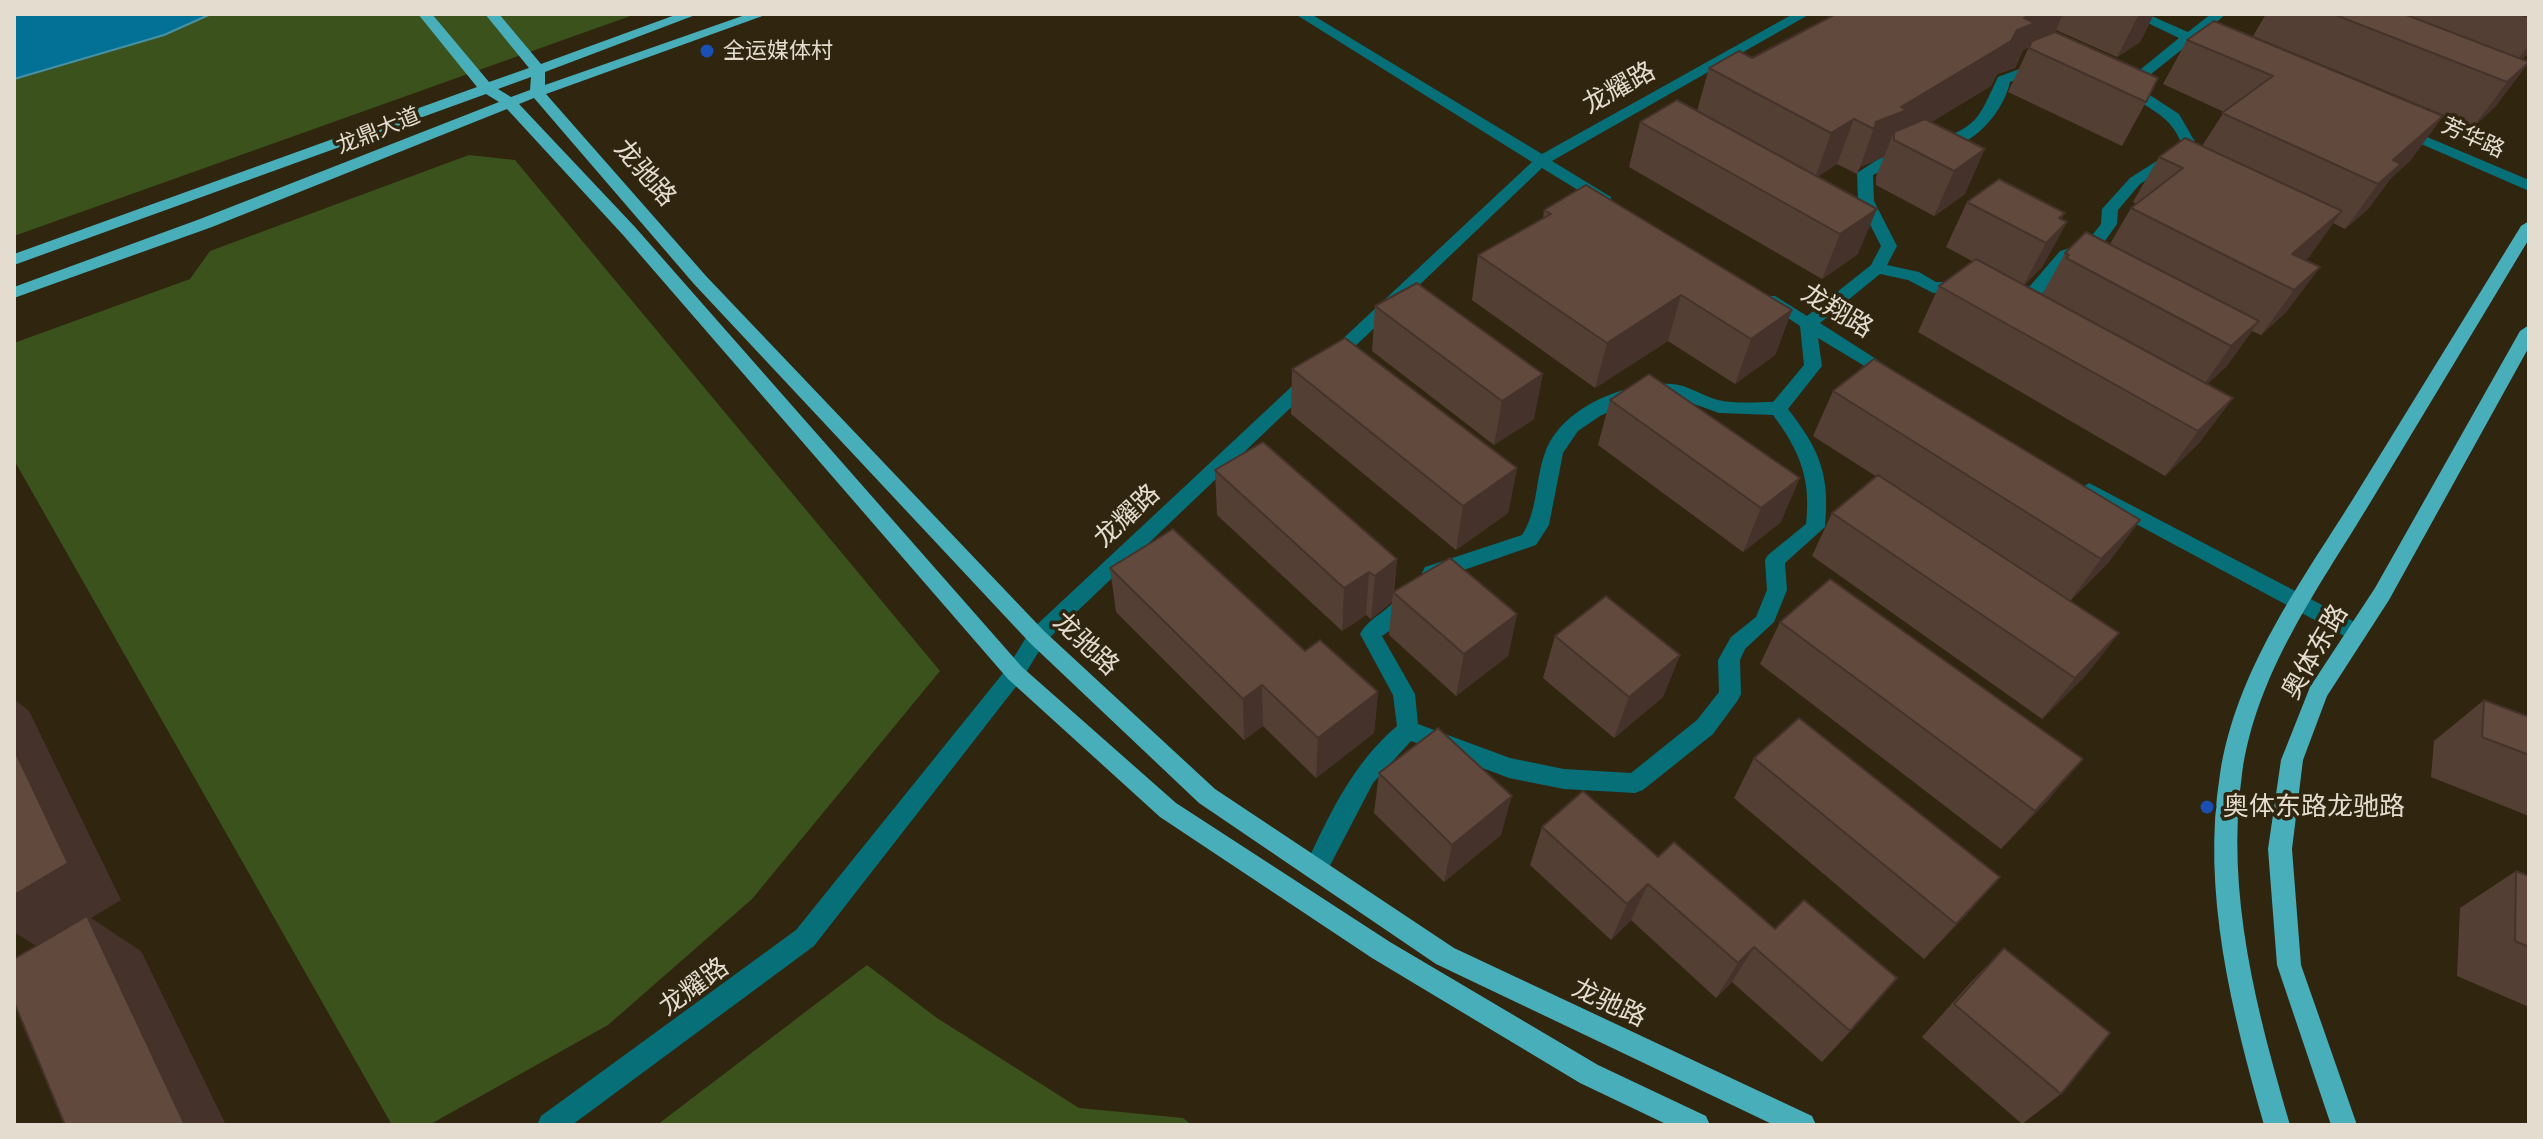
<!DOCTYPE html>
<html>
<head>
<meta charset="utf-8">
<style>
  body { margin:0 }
  #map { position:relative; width:2543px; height:1139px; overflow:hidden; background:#30250f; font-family:"Public Sans",sans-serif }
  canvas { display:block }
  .frame { position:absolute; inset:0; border:16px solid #e3dccf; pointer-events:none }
</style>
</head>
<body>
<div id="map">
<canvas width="2543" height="1139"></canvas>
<div class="frame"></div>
</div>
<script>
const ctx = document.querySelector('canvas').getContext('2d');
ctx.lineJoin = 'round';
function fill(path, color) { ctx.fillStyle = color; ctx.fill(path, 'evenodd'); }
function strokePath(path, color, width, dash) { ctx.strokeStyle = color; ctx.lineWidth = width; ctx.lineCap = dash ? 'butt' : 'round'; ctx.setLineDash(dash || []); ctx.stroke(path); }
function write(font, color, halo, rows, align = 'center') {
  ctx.font = font + ' "Public Sans","Noto Sans SC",sans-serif'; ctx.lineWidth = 7; ctx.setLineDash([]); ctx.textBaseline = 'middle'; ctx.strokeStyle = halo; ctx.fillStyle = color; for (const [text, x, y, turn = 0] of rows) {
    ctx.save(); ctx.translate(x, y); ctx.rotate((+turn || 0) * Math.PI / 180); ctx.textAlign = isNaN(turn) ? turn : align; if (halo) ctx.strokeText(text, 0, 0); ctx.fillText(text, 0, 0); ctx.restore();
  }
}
const green = new Path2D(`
  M14,14H636L14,236Z
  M469,155L515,160L940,671L752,899L608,1025L429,1125H392L14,460V343L190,279L210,251Z
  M867,965L937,1018L1079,1108L1183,1118L1192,1125H657Z`);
const water = new Path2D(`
  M14,14H211L164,35L14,79Z`);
const minor = new Path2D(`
  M1295,14H1311L1542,154L1793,14H1810L1552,161L1611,197V203H1599L1542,168L1044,643L1022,679L814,946L572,1125H537L541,1116L796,930L1008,667L1030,631L1532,162Z
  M2129,14H2147L2188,32L2211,14H2226L2199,37L2206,42L2204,45L2190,43L2136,86L2179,114L2198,147L2140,184L2118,210L2117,224L2098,251L2072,259L2042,294L2020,309H2008V301L2030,286L2060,251L2086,243L2101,224L2102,209L2130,178L2182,145C2170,111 2142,108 2119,87L2179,38Z
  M2035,63L2047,66L2010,82C2003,114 1968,154 1932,148V142C1979,126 1978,119 1998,77Z
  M2401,126L2529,180V191L2396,133V127Z
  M1906,149L1911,151V157L1873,175L1874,201L1897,246L1887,265L1919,272L1936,282H1963L1971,287L1963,292L1933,293L1908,280L1880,274L1820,323L1901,375L1898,379H1886L1818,338L1822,366L1788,409C1820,450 1830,475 1825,527L1785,563L1787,590L1774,622L1745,649L1740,660L1741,694L1738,700L1713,734L1643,790L1635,793L1564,789L1509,778L1411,741L1373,783L1324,877L1316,880L1308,877L1304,869C1328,817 1352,764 1397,726L1393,695L1360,634C1369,617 1390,611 1401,593H1415L1418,599L1407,619L1382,636L1415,694L1418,724L1510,758L1564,769L1631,773L1697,720L1719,692L1718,660L1731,637L1756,617L1767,590L1765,560L1768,555L1806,524C1811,479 1800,451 1773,415L1719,413L1672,396L1632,401L1600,416L1578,431L1563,453L1549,525L1536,545L1432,581L1425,579L1422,573L1425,567L1522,535C1538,511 1535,480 1545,453C1561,407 1627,381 1672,384C1688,385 1703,396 1718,400C1735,404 1756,402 1773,402L1804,365L1800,326L1761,300L1763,296H1775L1807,316L1871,265L1881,246L1858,201L1857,173L1880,158Z
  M2089,483L2364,627L2367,633L2364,639H2350L2082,495L2079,490Z`);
const major = new Path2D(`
  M418,14H432L489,82L529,68L485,14H499L541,64L678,14H698L545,72V85L748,14H768L546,94L706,276L1044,631L1215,789L1454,948L1812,1116L1816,1125H1774L1436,964L1199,803L1030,643L694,284L534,98L519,104L635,227L1022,667L1176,803L1390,942L1598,1065L1706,1116L1710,1125H1668L1580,1083L1372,958L1160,817L1008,679L623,235L507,109L212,227L14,298V287L200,219L499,102L486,94L14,265V254L477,87ZM531,77L530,90L511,97L498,89Z
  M2529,221V239C2476,327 2423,415 2370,503C2318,589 2256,673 2242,774C2225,893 2257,1012 2290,1125H2264C2232,1012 2201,892 2220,774C2236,671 2299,585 2353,499C2409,408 2465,317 2521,226Z
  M2529,325V347L2389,600L2327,696L2303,760L2292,849L2301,965L2357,1125H2331L2277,965L2268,849L2281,760L2310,687L2375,588L2520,331Z`);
const wall = new Path2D(`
  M1836,14H2154L2140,42L2117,57L2056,30L2047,35L2146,102L2122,146L2008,92L2029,47L2023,50L2015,68L1997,74L1991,86L1931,122L1965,194L1934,216L1876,185V177L1884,157L1860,167L1857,174L1837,164L1817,177L1858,254L1822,279L1629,167L1640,122L1697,111L1709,68L1752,58Z
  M2266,14H2529V53L2522,59L2529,62L2495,107L2473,127L2253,36Z
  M2187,40L2443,116L2410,161L2391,178L2368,209L2345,229L2333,223L2309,257L2305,260L2320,267L2286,312L2261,335L2252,331L2226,367L2207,384L2233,398L2199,443L2165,476L1918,332L1939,286L1972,261L1946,247L1967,202L2067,222L2042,267L2024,285L2042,295L2065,253L2110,244L2131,208L2137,204L2133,202L2159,157L2202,146L2224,112L2163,84Z
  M1544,210L1792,310L1775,355L1735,384L1668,341L1595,388L1472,300L1478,255L1543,218Z
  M1375,306L1534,419L1494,445L1372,351Z
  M1292,369L1517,468L1508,513L1456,550L1291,414Z
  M1833,391L2140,520L2108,563L2070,601L2119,633L2086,675L2042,719L1812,556L1832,513L1877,477L1813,436Z
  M1610,400L1781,522L1743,552L1598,445Z
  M1215,470L1397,559L1394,592L1517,614L1508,656L1456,696L1389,635L1392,602L1371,619L1366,615L1342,631L1217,515Z
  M1110,568L1305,651L1378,692L1374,733L1316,778L1263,726L1244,740L1116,612Z
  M1780,622L2049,799L2001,849L1760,664Z
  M1555,636L1680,655L1663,697L1614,738L1543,678Z
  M2484,700L2529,717V816L2431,777L2434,741Z
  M1754,758L1968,913L1924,959L1734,798Z
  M1379,773L1501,835L1444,882L1374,813Z
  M1542,827L1658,857L1868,1012L1822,1062L1732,982L1716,998L1631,920L1611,940L1530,865Z
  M2516,871L2529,876V1007L2457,976L2460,908Z
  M2004,948L2061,1094L2022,1124L1922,1037L1971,982Z`);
const shadedWall = new Path2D(`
  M2031,14H2063L2056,30L2023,50L2015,68L1997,74L1991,86L1899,142L1894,132L1884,157L1860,167L1876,122L2017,30L2024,18Z
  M2139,14H2154L2140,42L2117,57Z
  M2529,45V53L2511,68Z
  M2529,62L2495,107L2473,127L2507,82Z
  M2443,116L2410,161L2391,178L2368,209L2345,229L2378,184L2393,160Z
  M1854,119L1837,164L1815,178L1831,133Z
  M1985,149L1965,194L1934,216L1954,171Z
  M1877,209L1858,254L1822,279L1840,234Z
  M2342,211L2309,257L2279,283L2292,254Z
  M2065,213L2053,236L2067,222L2042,267L2022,288L2059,218Z
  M2320,267L2286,312L2261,335L2294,290Z
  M1681,295L1668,341L1595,388L1607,343Z
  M1792,310L1775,355L1735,384L1751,339Z
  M2259,321L2226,367L2199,391L2231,346Z
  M1543,374L1534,419L1494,445L1502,401Z
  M2233,398L2199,443L2165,476L2198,431Z
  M1517,468L1508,513L1456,550L1463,506Z
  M1800,478L1781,522L1743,552L1761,508Z
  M2140,520L2108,563L2069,602L2101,559Z
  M1397,559L1392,602L1371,619L1375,576Z
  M1369,572L1366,615L1342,631L1344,588Z
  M1517,614L1508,656L1456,696L1464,654Z
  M2119,633L2086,675L2042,719L2075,678Z
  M1680,655L1663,697L1614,738L1629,697Z
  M1262,685L1263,726L1244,740L1243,699Z
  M1378,692L1374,733L1316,778L1318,738Z
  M14,699L29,711L121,900L91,918L141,951L226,1125H185L41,949L14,932Z
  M2083,759L2049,799L2001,849L2035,811Z
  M1512,796L1501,835L1444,882L1452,845Z
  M2000,877L1968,913L1924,959L1956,924Z
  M1648,884L1631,920L1611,940L1627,904Z
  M1754,947L1732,982L1716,998L1738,963Z
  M1897,978L1868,1012L1822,1062L1850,1031Z`);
const building = new Path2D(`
  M1836,14H2031L2024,18L2035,23L2017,30L2011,41L1901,107L1907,110L1876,122L1874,129L1854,119L1831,133L1709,68L1739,51L1752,58Z
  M2333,14H2404L2529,62L2507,82Z
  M2518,14H2529V18Z
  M2214,21L2443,116L2393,160L2401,164L2378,184L2222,113L2273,76L2187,40Z
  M2055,32L2158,78L2146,102L2029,48L2032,41Z
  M1677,100L1877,209L1840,234L1640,122Z
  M1925,119L1985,149L1954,171L1894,140V132Z
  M2185,138L2342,211L2292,254L2320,267L2294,290L2131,208L2183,168L2159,157Z
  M1999,179L2065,213L2059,218L2067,222L2046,243L1967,202Z
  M1586,185L1792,310L1751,339L1681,295L1607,343L1478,255L1551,214L1544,210Z
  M2086,232L2259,321L2231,346L2066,258L2069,255L2065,253Z
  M1976,259L2233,398L2198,431L1939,286Z
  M1417,283L1543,374L1502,401L1375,306Z
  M1345,338L1517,468L1463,506L1292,369Z
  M1874,359L2140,520L2101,559L1833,391Z
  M1649,374L1800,478L1761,508L1610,400Z
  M1263,442L1397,559L1375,576L1369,572L1344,588L1215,470Z
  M1878,475L2119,633L2075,678L1832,513Z
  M1173,529L1305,651L1320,640L1378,692L1318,738L1262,685L1243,699L1110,568Z
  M1450,558L1517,614L1464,654L1393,592Z
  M1830,579L2083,759L2035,811L1780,622Z
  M1606,596L1680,655L1629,697L1555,636Z
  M2484,700L2529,717V755L2482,737Z
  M1799,718L2000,877L1956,924L1754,758Z
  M1438,728L1512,796L1452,845L1379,773Z
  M14,749L68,863L14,895Z
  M1583,791L1658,857L1674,842L1775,929L1804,900L1897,978L1850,1031L1754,947L1738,963L1648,884L1627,904L1542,827Z
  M2516,871L2529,876V947L2515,941Z
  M87,916L185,1125H65L14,1002V959Z
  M2004,948L2110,1033L2061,1094L1954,1004Z`);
const markers = [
  [707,51,8,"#1a4fb4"],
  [2207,807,8,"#1a4fb4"]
];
const farPoinames = [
  ["全运媒体村",723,51]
];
const farStreetnames = [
  ["龙鼎大道",378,131,-22],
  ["芳华路",2473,138,24]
];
const streetNames = [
  ["龙耀路",1619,88,-29],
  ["龙驰路",645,173,49],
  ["龙翔路",1837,311,31],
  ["龙耀路",1127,516,-43],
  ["龙驰路",1086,644,43],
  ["奥体东路",2315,652,-60],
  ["龙耀路",694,987,-36],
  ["龙驰路",1609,1003,25]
];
const poiNames = [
  ["奥体东路龙驰路",2223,807]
];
fill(green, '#3b521c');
fill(water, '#037195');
strokePath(water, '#4691a6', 2);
fill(minor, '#066f78');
fill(major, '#48aeb9');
fill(wall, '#543f35');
fill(shadedWall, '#45332b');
fill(building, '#62493e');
strokePath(building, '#45332b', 2);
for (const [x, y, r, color] of markers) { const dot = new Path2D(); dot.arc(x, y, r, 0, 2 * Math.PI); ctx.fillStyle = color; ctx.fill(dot); strokePath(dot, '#30250f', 3); }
write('22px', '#e3dccf', '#30250f', farPoinames, 'left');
write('22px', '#e3dccf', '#30250f', farStreetnames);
write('26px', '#e3dccf', '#30250f', streetNames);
write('26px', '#e3dccf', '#30250f', poiNames, 'left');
</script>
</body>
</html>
